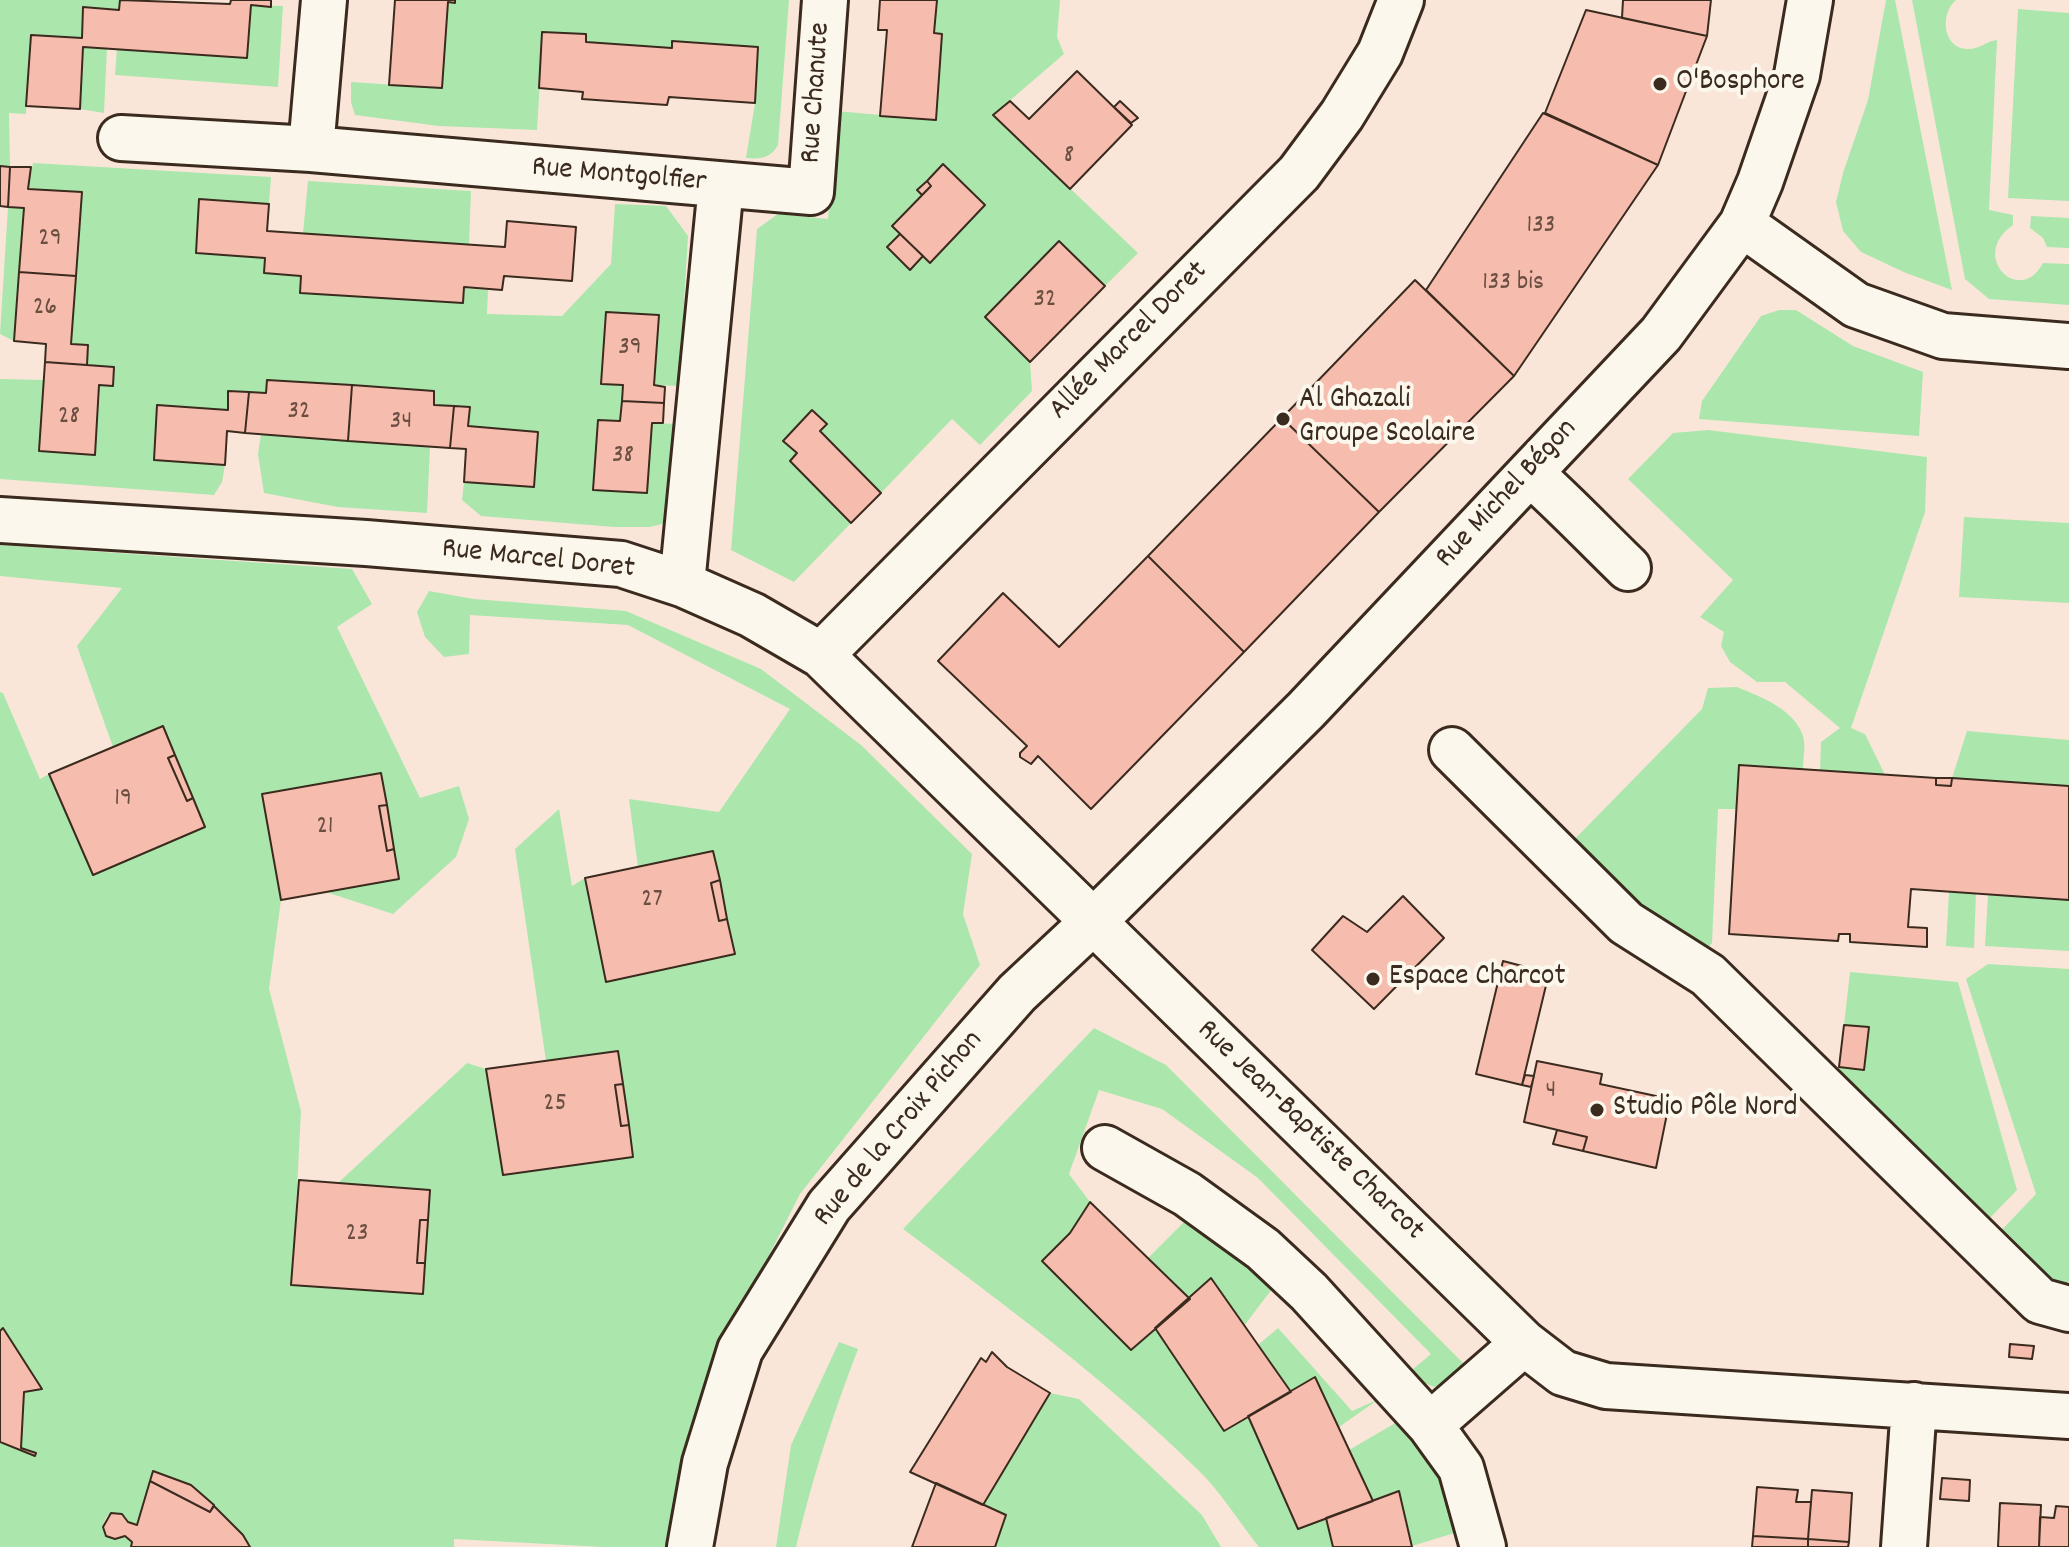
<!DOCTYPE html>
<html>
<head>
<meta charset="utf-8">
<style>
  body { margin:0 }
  canvas { display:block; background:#fae6d9 }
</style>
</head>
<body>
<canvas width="2069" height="1547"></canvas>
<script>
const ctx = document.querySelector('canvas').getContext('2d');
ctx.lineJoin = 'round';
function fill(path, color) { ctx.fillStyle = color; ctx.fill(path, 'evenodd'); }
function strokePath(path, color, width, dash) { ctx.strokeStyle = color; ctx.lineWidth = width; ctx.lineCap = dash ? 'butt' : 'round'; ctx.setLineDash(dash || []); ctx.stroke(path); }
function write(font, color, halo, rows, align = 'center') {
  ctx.font = font + ' Dekko,sans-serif'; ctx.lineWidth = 8; ctx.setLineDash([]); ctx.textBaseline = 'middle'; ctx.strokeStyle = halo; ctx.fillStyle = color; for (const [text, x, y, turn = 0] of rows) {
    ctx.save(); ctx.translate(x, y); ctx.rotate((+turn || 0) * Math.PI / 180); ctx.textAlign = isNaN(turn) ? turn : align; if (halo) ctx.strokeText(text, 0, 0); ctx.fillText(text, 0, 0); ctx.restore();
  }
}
const green = new Path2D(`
  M0,0H120L119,10L83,7L82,38L31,36L26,114L9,113L10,167L0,166Z
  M455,0H789L778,145C770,159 761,159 746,158L755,103L758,47L673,41L672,48L586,42V34L543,32L537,130L439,126L355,115L351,102V82L442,88L448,2L455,3Z
  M937,0H1060L1057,37L1064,54L993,115L1138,253L1105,286L1058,241L985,317L1030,362L1032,391L980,445L952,419L881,493L820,431L812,411L783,440L797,453L790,461L851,523L794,582L731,550L757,229L778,214L828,219L836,111L936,120L942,34L934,33ZM943,164L985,205L930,263L923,256L887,247L900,234L922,195L917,190Z
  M1886,0H1895L1952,290L1906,273L1861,252L1843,231L1836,202L1843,173L1868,100Z
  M1912,0H1956C1940,13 1942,48 1967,49C1979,50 1986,41 1997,40L1989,210L2013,215V225C1968,256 2020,307 2043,263L2069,264V305L1989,299L1965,279Z
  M251,5L283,6L278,87L115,75L117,49L247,58Z
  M2018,9L2069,13V201L2008,198Z
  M83,47L107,48L104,113L80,109Z
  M33,163L271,177L269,204L199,199L196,253L265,258V273L488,290L487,314L562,316L611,264L615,204L666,206L688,236L679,386L654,385L658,315L606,312L601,383L623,385L620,421L598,420L594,490L647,493L652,423L677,424L670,522L650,527H614L481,516L462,500L464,482L534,487L538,432L468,426L470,407L434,405L433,391L267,380L266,393L229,391L228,410L158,405L154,460L225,465L222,482L214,495L0,479V379L44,380L39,451L95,454L99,385H113V367L87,365L88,345L71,344L81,192L28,189Z
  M308,181L471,191L469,245L303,233Z
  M8,207L24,208L14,341L0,334Z
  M2031,216L2069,218V248L2047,247L2043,238L2030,228Z
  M1779,310H1796L1853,346L1923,372L1919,436L1699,419L1702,401L1761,316Z
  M1708,430L1927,457L1925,512L1851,728L1865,734L1885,775L1820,770L1821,742L1840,728L1785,682H1757L1730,662L1721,646L1724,632L1700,617L1733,580L1628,479L1673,433Z
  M261,434L430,447L427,513L338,507L264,493L258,454Z
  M1964,517L2069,523V603L1959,597Z
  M0,545L352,569L372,604L337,627L420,798L459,786L469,819L456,857L393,914L326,892L399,879L381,773L262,794L281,900L269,989L301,1111L292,1285L423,1294L430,1190L338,1183L467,1063L486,1069L503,1175L633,1157L618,1051L546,1061L515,849L559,809L572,886L585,878L606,981L735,954L713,851L638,867L629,799L719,812L790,709L628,625L470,615L469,654L444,657L425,637L417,612L429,591L474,599L626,611L761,669L861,745L972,854L963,914L980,965L800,1194L713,1366L668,1547H603L454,1539V1547H250L243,1534L192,1485L153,1471L137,1525L128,1522L125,1516L117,1513L108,1515C103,1522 101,1528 106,1536L115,1539L125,1536L132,1542L131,1547H0V1442L35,1455L36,1453L21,1448L24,1392L41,1389L3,1328L0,1331V692L3,693L40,779L49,774L93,875L205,827L163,727L113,747L77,646L122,588L0,576Z
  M1737,687C1761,697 1794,709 1803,736C1806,745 1803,759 1803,769L1740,765L1737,809H1718L1712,943L1705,951L1691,947L1567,847L1702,709L1708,688Z
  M1967,731L2069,740V786L1952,778Z
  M1949,892L1976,893L1974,948L1946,946Z
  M1988,895L2069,900V951L1985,946Z
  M1988,964L2069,969V1281L2057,1293L1996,1236L2036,1194L1966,979Z
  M1850,972L1958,982L2017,1190L1985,1223L1838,1080L1839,1067L1864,1070L1869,1027L1844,1025Z
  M1094,1028L1166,1065L1472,1372L1434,1387L1406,1375L1431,1354L1258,1178L1162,1109L1099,1090L1069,1174L1090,1202L1070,1233L1042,1261L1131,1350L1155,1328L1224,1431L1248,1416L1298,1528L1326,1518L1333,1547H1259C1239,1522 1221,1492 1198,1470C1108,1381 1005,1305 903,1229Z
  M1191,1215L1278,1281L1244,1326L1211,1278L1190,1299L1148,1258Z
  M1278,1328L1352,1411L1379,1399L1339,1427L1315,1377L1291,1392L1258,1345Z
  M839,1342L858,1349C833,1414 812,1479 796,1547H776L791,1445Z
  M1050,1393L1079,1399L1202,1515L1221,1547H995L1006,1515L983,1505Z
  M1404,1418L1439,1475L1461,1531L1412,1546L1399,1492L1373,1501L1349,1450Z`);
const building = new Path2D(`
  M120,0L230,4L231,0H271V7L251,5L247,58L83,47L80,109L26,106L31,35L82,38L83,7L119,10Z
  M395,0H455V3L448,2L442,88L389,85Z
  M880,0H937L934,33L942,34L936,120L880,116L887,30H878Z
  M1623,0H1711L1707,36L1622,18Z
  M1586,10L1707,36L1658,165L1545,113Z
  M542,32L586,34V42L672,48V41L758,47L755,103L669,97L667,105L624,102L582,99L583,92L539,88Z
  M1077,71L1132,125L1070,189L993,115L1010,101L1029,119Z
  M1120,101L1138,118L1131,123L1114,107Z
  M1543,113L1658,165L1514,376L1426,290Z
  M943,164L985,205L930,263L892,226L931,186L927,181Z
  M0,166L10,167L8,207L0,206Z
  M10,167H31L28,189L82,192L76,276L19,272L24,208L8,207Z
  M927,181L931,186L922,195L917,190Z
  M199,199L269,204L267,231L505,247L507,221L576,227L572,281L504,276L502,290L464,287L463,303L300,293L301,276L264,273L265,258L196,253Z
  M900,234L923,256L910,270L887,247Z
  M1059,241L1105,286L1030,362L985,317Z
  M19,272L76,276L71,344L88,345L87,365L45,362L46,344L14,341Z
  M1415,280L1514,376L1379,512L1282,418Z
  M606,312L659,315L654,385L665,387L664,403L622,401L623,385L601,384Z
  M45,362L114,367L113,386L99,385L95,455L39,451Z
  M267,380L352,385L348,441L245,433L249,392L266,393Z
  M352,385L434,391V405L454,406L450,448L348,441Z
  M228,391L249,392L245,433L227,431L225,465L154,460L157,405L228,410Z
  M622,401L664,403L663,423H652L647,493L593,490L598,420L620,421Z
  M454,406L470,407L468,426L538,432L534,487L464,482L466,449L450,448Z
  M812,410L827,424L820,431L881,493L851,523L790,461L797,453L783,441Z
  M1282,418L1379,512L1244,652L1148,556Z
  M1148,556L1244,652L1091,809L1038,756L1031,764L1020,757V753L1027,746L938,661L1003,593L1059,647Z
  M163,726L175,755L168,758L187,801L193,798L205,827L93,875L49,774Z
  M175,755L193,798L187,801L168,758Z
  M1739,765L1936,778V785L1951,786L1952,778L2069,786V900L1911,889L1908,927L1927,928V947L1850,942V934H1839L1838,941L1729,934Z
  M381,773L387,805L379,806L387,851L394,849L399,879L281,900L262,794Z
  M1936,778H1952L1951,786L1936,785Z
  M387,805L394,849L387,851L379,806Z
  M713,851L720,880L711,883L719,921L727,919L735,954L606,982L585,878Z
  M720,880L727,919L719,921L711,883Z
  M1403,896L1444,938L1374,1009L1312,950L1343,916L1367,932Z
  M1503,961L1549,973L1522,1085L1476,1074Z
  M1844,1025L1869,1027L1864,1070L1839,1067Z
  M618,1051L623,1084L615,1085L621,1126L629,1125L633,1157L503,1175L486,1069Z
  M1537,1061L1602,1074L1600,1084L1670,1099L1656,1168L1583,1151L1587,1137L1524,1122Z
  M1525,1075L1534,1076L1531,1087L1522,1085Z
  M623,1084L629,1125L621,1126L615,1085Z
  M1557,1130L1587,1137L1583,1151L1553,1144Z
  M299,1180L430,1190L428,1220H420L417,1263H425L423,1294L291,1285Z
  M1090,1202L1190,1299L1131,1350L1042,1261L1070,1233Z
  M420,1220H428L425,1263H417Z
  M1211,1278L1291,1392L1224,1431L1155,1328Z
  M3,1328L42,1389L24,1392L21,1448L36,1453L35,1456L0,1442V1331Z
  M2010,1344L2034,1346L2032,1359L2009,1357Z
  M992,1352L1007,1367L1050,1393L983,1505L910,1472L981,1358L986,1362Z
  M1315,1377L1373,1501L1298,1529L1248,1416Z
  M153,1471L191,1485L214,1505L210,1512L150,1481Z
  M1942,1478L1970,1480L1969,1501L1940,1499Z
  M150,1481L210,1512L214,1506L243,1535L250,1547H131L132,1542L125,1536L115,1539L106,1536L103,1527L111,1513L122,1514L128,1522L137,1525Z
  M936,1483L1006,1515L995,1547H912Z
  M1757,1487L1798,1490L1796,1502H1811L1808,1539L1753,1536Z
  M1812,1490L1852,1493L1849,1542L1808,1539Z
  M1399,1491L1412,1547H1333L1326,1518Z
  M2000,1503L2041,1505L2039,1547H1998Z
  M2056,1506L2069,1507V1547H2039L2040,1517L2054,1518Z
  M1753,1536L1808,1539V1547H1752Z
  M1808,1539L1849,1542L1848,1547H1808Z`);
const minor = new Path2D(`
  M324,0L311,149L811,192L825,0
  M121,138L311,149
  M1742,224L1856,305L1943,336L2069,346
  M1530,473C1564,503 1595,536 1628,568
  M0,520L366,543L621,564L682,584L752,615L821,655L1524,1343L1563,1373L1606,1386L2069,1416
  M682,584L721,185
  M821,655L1299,173L1342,115L1380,53L1401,0
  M1452,750L1626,923L1708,975L2040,1301L2069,1309
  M1105,1148L1187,1194L1263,1249L1309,1292L1430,1425L1461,1468L1483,1547
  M1430,1425L1524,1343
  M690,1547L705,1463L740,1350L829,1206L1017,993L1094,921L1306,710L1661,334L1742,224L1760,182L1797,75L1810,0
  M1904,1547L1914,1405`);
const markers = [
  [1660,84,8,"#3b2a1e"],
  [1283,419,8,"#3b2a1e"],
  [1373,979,8,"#3b2a1e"],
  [1597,1110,8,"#3b2a1e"]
];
const numberNames = [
  ["8",1069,157],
  ["133",1541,227],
  ["29",50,240],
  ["133 bis",1513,284],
  ["32",1045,301],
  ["26",45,309],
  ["39",630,349],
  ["32",299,413],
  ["28",69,418],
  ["34",401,423],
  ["38",623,457],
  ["19",123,800],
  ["21",325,828],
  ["27",652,901],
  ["4",1551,1092],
  ["25",555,1105],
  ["23",357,1235]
];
const poiNames = [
  ["O'Bosphore",1676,84],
  ["Al Ghazali",1299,402],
  ["Groupe Scolaire",1299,436],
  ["Espace Charcot",1389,979],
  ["Studio Pôle Nord",1613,1110]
];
const streetNames = [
  ["Rue Chanute",818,93,-86],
  ["Rue Montgolfier",619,177,5],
  ["Allée Marcel Doret",1130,342,-45],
  ["Rue Michel Bégon",1508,495,-47],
  ["Rue Marcel Doret",538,561,6],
  ["Rue de la Croix Pichon",900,1130,-50],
  ["Rue Jean-Baptiste Charcot",1309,1132,44]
];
fill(green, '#abe7ac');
fill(building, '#f6bdae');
strokePath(building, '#3b2a1e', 2);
strokePath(minor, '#3b2a1e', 50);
strokePath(minor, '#fbf7ec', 44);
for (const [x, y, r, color] of markers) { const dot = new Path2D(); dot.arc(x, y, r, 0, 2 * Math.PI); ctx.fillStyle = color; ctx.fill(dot); strokePath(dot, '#fbf7ec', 3); }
write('26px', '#6a4f42', null, numberNames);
write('30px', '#3b2a1e', '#fbf7ec', poiNames, 'left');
write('30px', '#3b2a1e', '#fbf7ec', streetNames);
</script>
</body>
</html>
